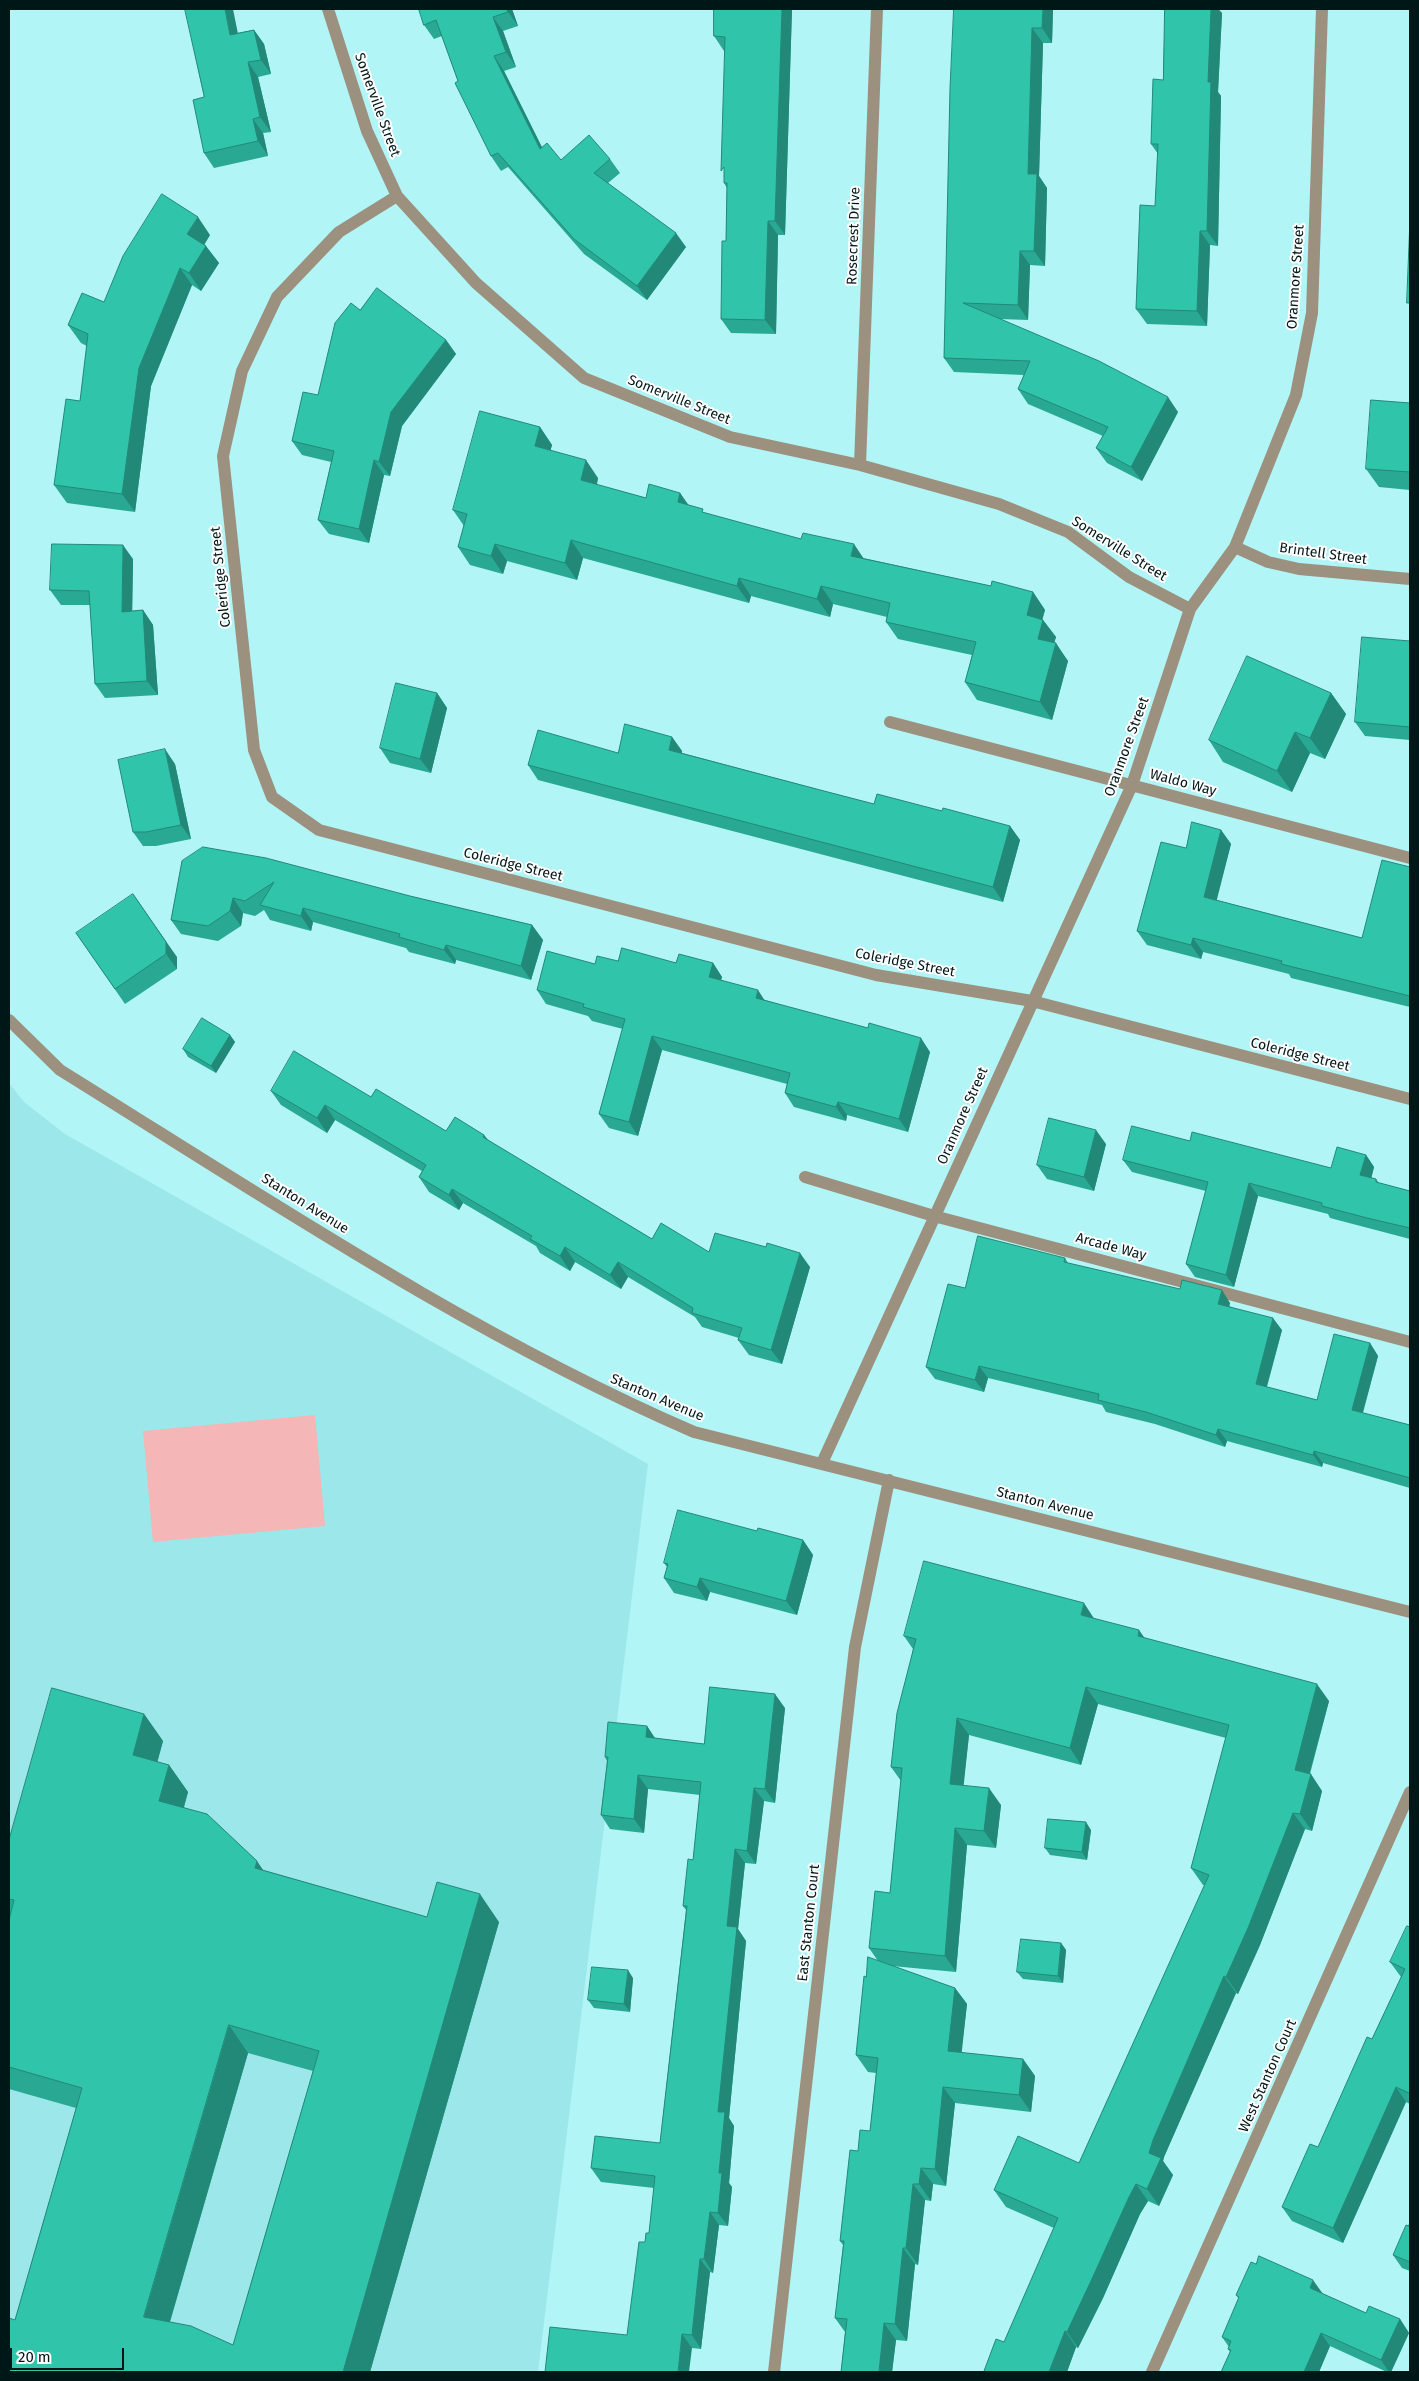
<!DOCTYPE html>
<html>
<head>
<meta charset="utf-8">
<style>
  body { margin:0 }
  #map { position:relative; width:1419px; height:2381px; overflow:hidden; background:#b2f5f7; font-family:"Fira Sans",sans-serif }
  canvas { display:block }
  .frame { position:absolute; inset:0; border:10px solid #001718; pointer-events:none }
  .scale { position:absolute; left:10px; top:2348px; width:114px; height:22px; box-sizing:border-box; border:2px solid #001718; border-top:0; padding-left:6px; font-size:15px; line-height:18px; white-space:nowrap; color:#001718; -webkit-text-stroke:4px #fff; paint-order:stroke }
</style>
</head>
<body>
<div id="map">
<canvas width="1419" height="2381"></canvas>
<div class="frame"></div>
<div class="scale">20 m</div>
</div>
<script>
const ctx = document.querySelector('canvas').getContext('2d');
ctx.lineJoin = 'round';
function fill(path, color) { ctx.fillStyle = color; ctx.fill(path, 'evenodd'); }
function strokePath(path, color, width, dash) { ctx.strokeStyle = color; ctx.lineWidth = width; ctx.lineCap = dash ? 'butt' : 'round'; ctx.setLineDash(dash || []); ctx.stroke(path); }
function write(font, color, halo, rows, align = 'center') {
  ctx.font = font + ' "Fira Sans",sans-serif'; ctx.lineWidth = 4; ctx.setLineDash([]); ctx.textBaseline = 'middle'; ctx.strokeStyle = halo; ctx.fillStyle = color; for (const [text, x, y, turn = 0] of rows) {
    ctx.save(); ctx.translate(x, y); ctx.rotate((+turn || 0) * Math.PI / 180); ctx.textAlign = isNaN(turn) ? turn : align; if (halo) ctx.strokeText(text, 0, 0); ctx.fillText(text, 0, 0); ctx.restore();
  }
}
const built = new Path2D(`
  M9,1083L24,1102L65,1134L648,1464L538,2372H9Z`);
const green = new Path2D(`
  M315,1415L325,1526L153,1542L143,1431Z`);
const minor = new Path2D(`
  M328,9L367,131L397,196L476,283L584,378L730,437L860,465L999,504L1068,532L1129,577L1190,609
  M397,196L339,232L277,297L242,371L223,456L254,750L272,797L319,830L876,975L1032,1001L1410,1099
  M860,465L877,9
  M1235,547L1268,562L1299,569L1410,579
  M890,722L1410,858
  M9,1020L60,1070C266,1198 470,1335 694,1432L1410,1612
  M805,1177L934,1216L1410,1342
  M822,1463L1132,785L1190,609L1235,547L1296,395L1312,313L1322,9
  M774,2372L855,1647L889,1480
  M1152,2372L1410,1792`);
const wall = new Path2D(`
  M419,9H512L518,26L503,31L516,67L504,71L542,147L561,160L610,159L620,173L608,183L686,247L647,300L584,254L508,167L501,171L491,156L458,81L442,36L434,39L424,25Z
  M715,9H792L785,235H778L776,334L731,333L721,319L726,241L727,188L724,183L725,51H724L714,36Z
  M954,9H1053L1052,43H1043L1039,176L1047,188L1045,266L1030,265L1028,320L999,319L1178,412L1142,481L1107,463L1096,448L1103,436L1028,404L1018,389L1024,375L954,372L944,358Z
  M1165,9H1218L1222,13L1218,92L1221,96L1218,246L1210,245L1207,326L1147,324L1136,309L1155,206L1158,154L1151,144L1163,80Z
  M254,30L264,44L271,74L258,77L271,132L263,133L268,156L214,168L204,153L237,33Z
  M210,235L204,244L219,263L201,291L192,285L151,386L135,512L67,503L54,485L80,401L87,346L81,343L68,325Z
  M360,310L446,340L456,354L402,426L390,476L384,475L369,543L329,534L318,520L331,462L302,455L292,441L318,395Z
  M1410,403V490L1379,487L1366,469Z
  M540,427L552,445L550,451L598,478L597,485L646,498L680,493L689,506L705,513L863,558L991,586L1033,592L1045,610L1042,619L1043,620L1056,637L1054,643L1068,661L1052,720L977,700L965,682L972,655L898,639L886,622L887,617L833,604L830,617L751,596L749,603L583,558L577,580L507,561L503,574L470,565L458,547L464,526L453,510Z
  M133,559L132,611L143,610L153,625L158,695L105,698L95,684L90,605H61L50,590Z
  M1410,641V740L1365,736L1355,722Z
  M437,693L447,708L431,773L390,763L380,748Z
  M1331,693L1346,714L1325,759L1310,753L1292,792L1223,762L1209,740Z
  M672,737L682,751V753L824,791L874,804L942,811L1010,826L1020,840L1003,902L538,780L528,765L618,753Z
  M175,764L191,839L156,846H143L133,832Z
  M1221,830L1231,844L1216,900L1362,938L1410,867V1007L1291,978L1289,974L1203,952L1201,959L1147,945L1137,931L1186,848Z
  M182,861L410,896L532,925L543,940L531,980L456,960L455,964L409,952L406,948L313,922L311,931L270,920L264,910L255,916L243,913L241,926L218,941L181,934L171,920Z
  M76,933L177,957V969L125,1004Z
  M618,961L713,963L722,977L721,980L765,1000L930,1052L908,1132L847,1115L846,1121L794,1107L785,1093L787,1084L662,1050L638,1136L609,1128L599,1114L623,1029L592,1021L588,1016L546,1004L537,990L595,964Z
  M230,1035L235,1042L216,1073L188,1057L183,1049Z
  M271,1091L371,1097L446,1131L484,1135L489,1141L652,1239L709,1252L810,1267L782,1364L749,1355L738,1340L739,1338L702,1327L695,1317L628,1277L621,1289L575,1262L570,1271L540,1253L536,1246L463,1203L459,1210L429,1192L419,1177L422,1171L335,1120L327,1133L281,1105Z
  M1190,1141L1331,1168L1366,1155L1374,1167L1371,1178L1376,1179L1379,1183L1410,1191V1239L1330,1218L1328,1214L1258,1196L1234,1287L1195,1277L1186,1264L1206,1191L1132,1172L1123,1160Z
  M1106,1144L1094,1191L1047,1179L1037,1165Z
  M1065,1258L1068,1263L1230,1303L1229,1306L1282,1330L1267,1387L1317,1400L1370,1343L1378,1356L1363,1413L1410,1425V1488L1323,1463L1322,1467L1227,1441L1225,1447L1155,1424L1106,1412L1102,1405L988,1378L984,1392L935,1379L926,1367L965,1288Z
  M757,1531L803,1540L813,1555L797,1615L710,1592L707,1601L674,1593L664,1578L667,1567L664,1563Z
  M1094,1618L1145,1638L1329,1701L1310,1774L1322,1791L1312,1831L1305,1829L1260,1945L1238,1994L1236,1993L1164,2157L1163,2161L1173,2175L1159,2206L1148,2201L1140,2214L1103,2298L1078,2348L1076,2347L1067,2372H985L984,2371L1004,2342L1054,2228L1006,2207L994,2190L1079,2163L1205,1885H1203L1191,1868L1226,1738L1098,1704L1081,1765L969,1735L963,1786L1001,1805L996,1848L967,1845L956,1972L892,1966L955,1988L967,2004L961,2053L1023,2059L1035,2076L1031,2112L955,2103L946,2186L933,2184L931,2201L925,2200L918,2265L915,2264L907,2341L896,2340L892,2372H841L845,2332L835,2318L843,2245L840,2241L858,2151L870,2131L876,2073L868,2072L856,2055L866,1977L878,1961L869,1948L890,1893L901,1781L891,1767L913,1649L904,1636Z
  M785,1708L775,1803L764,1801L756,1864L745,1863L738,1929L746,1941L729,2118L734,2126L729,2183L732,2187L728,2226L719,2225L713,2273L710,2272L701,2349L692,2348L627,2335L645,2242L649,2233L654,2188L601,2182L591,2168L660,2143L686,1910L683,1906L693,1860L700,1795L648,1789L644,1833L610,1829L601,1815L607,1761L605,1757L647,1726L655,1738L704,1744Z
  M144,1714L163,1741L157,1762L169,1765L188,1792L184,1807L263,1870L427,1917L499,1922L370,2372L15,2320L76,2108L9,2089V1920L10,1917L9,1916V1840ZM248,2053L313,2071L233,2345L170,2322Z
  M1091,1830L1087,1860L1050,1855L1045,1848Z
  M1410,1927V2104L1406,2102L1343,2243L1292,2221L1282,2207L1318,2147L1372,2039L1401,1977L1390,1962Z
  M1061,1943L1066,1950L1063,1983L1023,1979L1017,1972Z
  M633,1978L630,2012L594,2008L588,2000Z
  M1410,2222V2271L1402,2268L1393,2255Z
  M1323,2294L1366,2313L1400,2319L1409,2333L1391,2372H1387L1330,2346L1319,2372H1221L1230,2352L1228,2349L1229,2347L1222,2337L1239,2299L1236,2295Z`);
const shadedWall = new Path2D(`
  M225,9H233L241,49L230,35Z
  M507,9H512L518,26L508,12Z
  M782,9H792L785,235L775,221Z
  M1043,9H1053L1052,43L1042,28Z
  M1211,9H1218L1222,13L1218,92L1221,96L1218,246L1207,231L1208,82Z
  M493,17L503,31L516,67L506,52Z
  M1032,28L1043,43L1039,176L1047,188L1045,266L1034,251L1028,174Z
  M254,30L264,44L271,74L261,60Z
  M494,56L504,71L550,164L540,149Z
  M248,62L258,77L271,132L260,117Z
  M253,119L263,133L268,156L258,141Z
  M198,217L210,235L200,252L187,234Z
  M768,221L778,235L776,334L765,320Z
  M1200,231L1210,245L1207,326L1197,311Z
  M676,233L686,247L647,300L637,286Z
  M206,246L219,263L201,291L189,273Z
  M1020,251L1030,265L1028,320L1018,305Z
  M180,268L192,285L151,386L135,512L122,494L139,368Z
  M446,340L456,354L402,426L390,476L379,462L391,412Z
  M1168,397L1178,412L1142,481L1131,467Z
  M540,427L552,445L547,464L535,446Z
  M374,460L384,475L369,543L359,529Z
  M586,460L598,478L593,498L581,480Z
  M680,493L692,510L678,502Z
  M571,540L583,558L577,580L565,563Z
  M495,544L507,561L503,574L491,556Z
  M854,544L866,562L851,556Z
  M123,545L133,559L132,626L122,612Z
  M739,578L751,596L749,603L737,586Z
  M821,586L833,604L830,617L817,599Z
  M1033,592L1045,610L1039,632L1027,615Z
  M143,610L153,625L158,695L147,681Z
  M1043,620L1056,637L1050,656L1038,639Z
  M1056,643L1068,661L1052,720L1040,702Z
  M437,693L447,708L431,773L420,759Z
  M1331,693L1346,714L1325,759L1310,738Z
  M1295,732L1310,753L1292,792L1277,771Z
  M672,737L682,751L679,764L669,750Z
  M165,749L175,764L191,839L181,825Z
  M1010,826L1020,840L1003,902L993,887Z
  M1221,830L1231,844L1214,911L1204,897Z
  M133,894L177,957V969L166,954Z
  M233,898L243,913L241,926L230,911Z
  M303,908L313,922L311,931L301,916Z
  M532,925L543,940L531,980L521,966Z
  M1193,938L1203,952L1201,959L1191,945Z
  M446,945L456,960L455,964L444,950Z
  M713,963L722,977L718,990L709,977Z
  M758,990L767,1004L756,998Z
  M230,1035L235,1042L216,1073L211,1066Z
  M652,1036L662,1050L638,1136L629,1122Z
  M921,1038L930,1052L908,1132L899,1119Z
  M838,1102L847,1115L846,1121L836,1107Z
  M325,1105L335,1120L327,1133L317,1118Z
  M1096,1130L1106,1144L1094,1191L1084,1177Z
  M484,1135L495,1149L483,1137Z
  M1366,1155L1374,1167L1369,1188L1360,1175Z
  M1249,1183L1258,1196L1234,1287L1226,1275Z
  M452,1189L463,1203L459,1210L449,1195Z
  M565,1247L575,1262L570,1271L560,1256Z
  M800,1253L810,1267L782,1364L771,1350Z
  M618,1262L628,1277L621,1289L610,1275Z
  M1222,1290L1230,1303L1227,1316L1218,1304Z
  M1273,1318L1282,1330L1264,1396L1256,1384Z
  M1370,1343L1378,1356L1360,1422L1352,1410Z
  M979,1366L988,1378L984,1392L975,1380Z
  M1218,1429L1227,1441L1225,1447L1216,1435Z
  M1314,1451L1323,1463L1322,1467L1313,1455Z
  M803,1540L813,1555L797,1615L786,1601Z
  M700,1578L710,1592L707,1601L697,1587Z
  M1084,1603L1095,1620L1081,1615Z
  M1139,1630L1151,1647L1138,1636Z
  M1317,1684L1329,1701L1306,1786L1295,1770Z
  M1086,1687L1098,1704L1081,1765L1070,1748Z
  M775,1694L785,1708L775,1803L765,1789Z
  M144,1714L163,1741L152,1782L133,1755Z
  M957,1718L969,1735L962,1801L950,1784Z
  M647,1726L656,1740L646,1737Z
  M169,1765L188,1792L178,1828L159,1801Z
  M1311,1774L1322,1791L1312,1831L1300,1814Z
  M638,1775L648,1789L644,1833L634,1819Z
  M754,1788L764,1801L756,1864L747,1851Z
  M989,1788L1001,1805L996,1848L984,1831Z
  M1293,1813L1305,1829L1260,1945L1238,1994L1226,1977Z
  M1086,1822L1091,1830L1087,1860L1082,1852Z
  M955,1828L967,1845L956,1972L945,1956Z
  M735,1849L745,1863L738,1929L746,1941L729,2118L734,2126L729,2183L732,2187L728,2226L718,2213L719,2173L718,2112L727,1926Z
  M257,1861L276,1889L255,1868Z
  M480,1894L499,1922L370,2372H343Z
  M1061,1943L1066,1950L1063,1983L1058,1976Z
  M628,1970L633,1978L630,2012L624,2004Z
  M1224,1976L1236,1993L1164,2157L1163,2161L1173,2175L1159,2206L1147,2189L1149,2153L1153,2140Z
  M955,1988L967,2004L960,2068L948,2051Z
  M229,2025L248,2053L163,2345L144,2317Z
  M1023,2059L1035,2076L1031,2112L1019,2095Z
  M943,2087L955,2103L946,2186L935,2169Z
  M1396,2087L1406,2102L1343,2243L1333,2228Z
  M921,2168L933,2184L931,2201L919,2184Z
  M913,2184L925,2200L918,2265L906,2248Z
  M1136,2184L1148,2201L1140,2214L1103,2298L1078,2348L1067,2332L1129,2197Z
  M710,2212L719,2225L713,2273L704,2259Z
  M903,2248L915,2264L907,2341L895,2324Z
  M700,2259L710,2272L701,2349L692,2335Z
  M1313,2280L1323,2294L1310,2288Z
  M1400,2319L1409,2333L1391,2372H1389L1381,2360Z
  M884,2323L896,2340L892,2372H879Z
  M1065,2331L1076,2347L1067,2372H1049Z
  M1321,2333L1330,2346L1319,2372H1304Z
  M682,2334L692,2348L689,2372H678Z`);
const building = new Path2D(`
  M185,9H225L230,35L254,30L261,60L248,62L260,117L253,119L258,141L204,153L193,100L204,97Z
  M419,9H507L508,12L493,17L506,52L494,56L540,149L547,143L561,160L589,135L610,159L594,173L676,233L637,286L574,239L498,153L491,156L455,83L458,81L436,20L424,25Z
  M714,9H782L775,221H768L765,320L721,319L722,241H726L727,183H724V167L721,171L725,37L714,36Z
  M954,9H1043L1042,28H1032L1028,174H1037L1034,251H1020L1018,305L963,303L1099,361L1168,397L1131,467L1096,448L1108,427L1018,389L1030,361L944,358L950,89Z
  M1165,9H1211L1208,82H1211L1207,231H1200L1197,311L1136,309L1140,205L1155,206L1158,144H1151L1153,79L1163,80Z
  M162,194L198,217L187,234L206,246L189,273L180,268L139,368L122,494L54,485L66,399L80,401L88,334L68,325L82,293L104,302L123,256Z
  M1410,220V303H1407Z
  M377,288L446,340L391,412L379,462L374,460L359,529L318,520L334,451L292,441L303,392L318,395L335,323L351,303L360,310Z
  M1371,400L1410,403V472L1366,469Z
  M480,411L540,427L535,446L586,460L581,480L646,498L649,484L680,493L678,502L703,509L702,512L801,539L803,533L854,544L851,556L991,586L992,581L1033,592L1027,615L1043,620L1038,639L1056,643L1040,702L965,682L976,642L886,622L890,603L821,586L817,599L739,578L737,586L571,540L565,563L495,544L491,556L458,547L467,514L453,510Z
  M52,544L123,545L122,612L143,610L147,681L95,684L89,591L50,590Z
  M1362,637L1410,641V727L1355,722Z
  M1247,656L1331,693L1310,738L1295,732L1277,771L1209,740Z
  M396,683L437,693L420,759L380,748Z
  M625,724L672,737L669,750L824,791L874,804L877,794L942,811L943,808L1010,826L993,887L528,765L538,730L618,753Z
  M165,749L181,825L146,832H133L118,760Z
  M1192,822L1221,830L1204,897L1362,938L1382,860L1410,867V996L1281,964L1282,961L1193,938L1191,945L1137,931L1161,842L1186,848Z
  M203,847L266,858L410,896L532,925L521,966L446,945L444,950L399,937L400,934L303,908L301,916L260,905L274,882L245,901L233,898L230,911L208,926L171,920L182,861Z
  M133,894L166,942V954L115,989L76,933Z
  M622,948L676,963L679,954L713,963L709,977L758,990L756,998L868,1028L869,1023L921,1038L899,1119L838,1102L836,1107L785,1093L790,1073L652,1036L629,1122L599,1114L625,1019L583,1007L584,1004L537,990L547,951L595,964L597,956L618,961Z
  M202,1018L230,1035L211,1066L183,1049Z
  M294,1051L371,1097L376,1089L446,1131L455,1117L484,1135L483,1137L652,1239L661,1223L709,1252L715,1233L766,1247L767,1243L800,1253L771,1350L738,1340L742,1328L692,1313L693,1308L618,1262L610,1275L565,1247L560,1256L530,1239L532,1236L452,1189L449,1195L419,1177L426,1165L325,1105L317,1118L271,1091Z
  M1049,1118L1096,1130L1084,1177L1037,1165Z
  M1132,1126L1190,1141L1192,1132L1331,1168L1337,1147L1366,1155L1360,1175L1376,1179V1182L1410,1191V1228L1367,1218L1322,1206V1203L1249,1183L1226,1275L1186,1264L1208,1182L1123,1160Z
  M978,1236L1065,1258L1064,1262L1180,1289L1182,1280L1222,1290L1218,1304L1273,1318L1256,1384L1317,1400L1334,1334L1370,1343L1352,1410L1410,1425V1478L1314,1451L1313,1455L1218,1429L1216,1435L1146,1412L1098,1400L1099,1394L979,1366L975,1380L926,1367L948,1284L965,1288Z
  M678,1510L757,1531L758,1528L803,1540L786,1601L700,1578L697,1587L664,1578L668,1564L664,1563Z
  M924,1561L1084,1603L1081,1615L1139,1630L1138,1636L1317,1684L1295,1770L1311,1774L1300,1814L1293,1813L1248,1928L1226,1977L1224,1976L1153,2140L1149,2153L1161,2158L1147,2189L1136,2184L1129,2197L1091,2281L1067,2332L1065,2331L1049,2372H987L984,2371L996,2339L1004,2342L1058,2218L994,2190L1018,2136L1079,2163L1209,1875L1191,1868L1229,1725L1086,1687L1070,1748L957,1718L950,1784L989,1788L984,1831L955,1828L945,1956L869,1948L875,1891L890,1893L902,1768L891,1767L897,1713L916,1639L904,1636Z
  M710,1687L775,1694L765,1789L754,1788L747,1851L735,1849L727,1926L737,1927L718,2112H725L719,2173H722L718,2213L710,2212L704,2259H700L692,2335L682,2334L678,2372H545L550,2327L627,2335L639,2242H645L646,2233H649L655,2176L591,2168L595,2136L660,2143L687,1906H683L688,1859L693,1860L701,1782L638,1775L634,1819L601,1815L608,1757H605L608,1722L647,1726L646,1737L704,1744Z
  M52,1688L144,1714L133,1755L169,1765L159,1801L207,1814L257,1861L255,1868L427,1917L437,1882L480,1894L343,2372H9V2318L15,2320L82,2088L9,2067V1920L14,1900L9,1899V1840ZM229,2025L319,2051L233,2345L191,2326L144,2317Z
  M1048,1819L1086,1822L1082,1852L1045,1848Z
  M1407,1926L1410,1927V2091L1409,2093L1396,2087L1333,2228L1282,2207L1310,2144L1318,2147L1367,2037L1372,2039L1405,1969L1390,1962Z
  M1021,1939L1061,1943L1058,1976L1017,1972Z
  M868,1957L955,1988L948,2051L1023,2059L1019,2095L943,2087L935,2169L921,2168L919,2184H913L906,2248H903L895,2324L884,2323L879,2372H841L847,2319L835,2318L844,2241H840L850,2150L858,2151L860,2130L870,2131L878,2058L856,2055L864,1976L866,1977Z
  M592,1967L628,1970L624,2004L588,2000Z
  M1410,2222V2262L1393,2255L1406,2225L1409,2226Z
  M1259,2256L1313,2280L1310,2288L1366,2313L1369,2306L1400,2319L1381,2360L1321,2333L1304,2372H1221L1231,2350L1228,2349L1231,2341L1222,2337L1239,2297L1236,2295L1251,2262L1256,2264Z`);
const streetNames = [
  ["Somerville Street",377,105,70],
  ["Rosecrest Drive",854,236,-88],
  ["Oranmore Street",1296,277,-86],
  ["Somerville Street",679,400,22],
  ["Somerville Street",1119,549,32],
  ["Brintell Street",1323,554,8],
  ["Coleridge Street",221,577,-96],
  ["Oranmore Street",1127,747,-70],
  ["Waldo Way",1183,783,15],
  ["Coleridge Street",513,865,14],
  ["Coleridge Street",905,963,11],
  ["Coleridge Street",1300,1055,14],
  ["Oranmore Street",963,1116,-66],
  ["Stanton Avenue",305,1204,32],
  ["Arcade Way",1111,1247,15],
  ["Stanton Avenue",657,1398,23],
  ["Stanton Avenue",1045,1504,14],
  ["East Stanton Court",809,1923,-84],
  ["West Stanton Court",1268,2076,-66]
];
fill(built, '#9ce7ea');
fill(green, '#f4b6b6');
strokePath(minor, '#9c907e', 12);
fill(wall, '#29a993');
fill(shadedWall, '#228978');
fill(building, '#30c4ab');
strokePath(building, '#228978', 1);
write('14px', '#001718', '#fff', streetNames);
</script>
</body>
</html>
